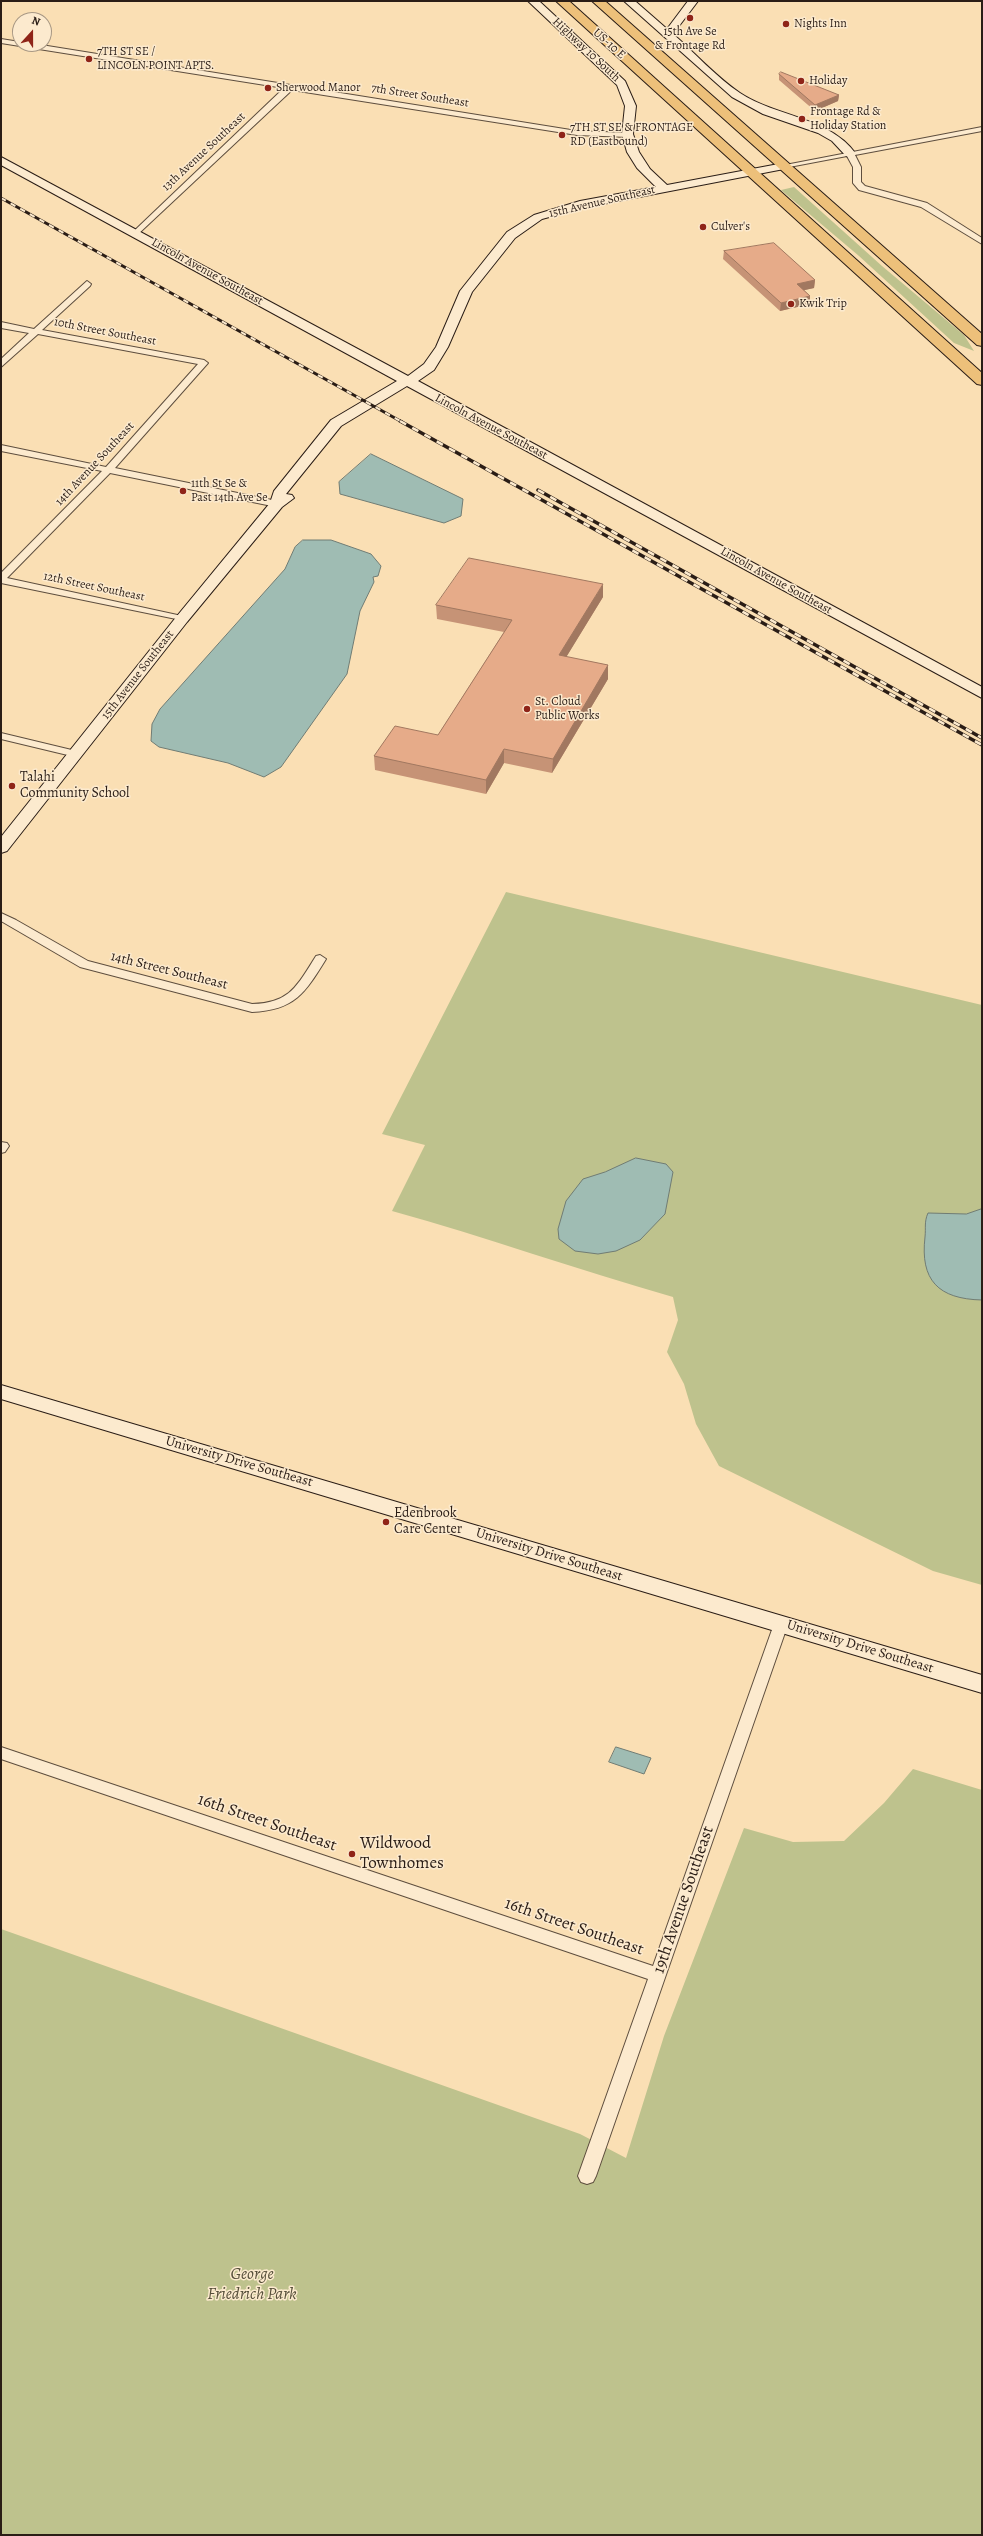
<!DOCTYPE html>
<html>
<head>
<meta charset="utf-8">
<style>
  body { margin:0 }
  #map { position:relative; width:983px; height:2536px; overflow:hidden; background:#fadfb4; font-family:Alegreya,serif }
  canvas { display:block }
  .frame { position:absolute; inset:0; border:2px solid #2a1d16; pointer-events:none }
  .north { position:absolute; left:12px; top:12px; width:40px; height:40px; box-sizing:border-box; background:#fceace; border:1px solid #a89884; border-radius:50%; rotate:21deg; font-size:11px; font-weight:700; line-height:16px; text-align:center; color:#2a1d16 }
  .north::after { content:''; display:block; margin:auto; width:14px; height:18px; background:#8f2418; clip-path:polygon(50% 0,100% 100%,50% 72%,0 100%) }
</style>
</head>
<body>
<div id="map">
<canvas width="983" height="2536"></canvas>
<div class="frame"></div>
<div class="north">N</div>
</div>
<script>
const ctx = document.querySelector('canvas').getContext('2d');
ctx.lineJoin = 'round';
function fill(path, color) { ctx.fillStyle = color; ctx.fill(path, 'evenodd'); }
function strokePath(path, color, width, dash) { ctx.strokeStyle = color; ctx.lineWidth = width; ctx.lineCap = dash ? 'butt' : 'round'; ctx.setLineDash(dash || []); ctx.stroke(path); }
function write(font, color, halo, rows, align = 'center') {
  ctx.font = font + ' Alegreya,serif'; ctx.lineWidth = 3; ctx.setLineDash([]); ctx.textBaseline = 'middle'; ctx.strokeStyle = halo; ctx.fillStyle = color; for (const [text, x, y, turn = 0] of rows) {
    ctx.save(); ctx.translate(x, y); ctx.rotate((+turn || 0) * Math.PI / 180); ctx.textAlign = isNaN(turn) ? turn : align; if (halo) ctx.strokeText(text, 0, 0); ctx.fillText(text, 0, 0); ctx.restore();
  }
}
const green = new Path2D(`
  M794,187L882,266L964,335L974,351L954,343L859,256L781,190Z
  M506,892L982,1005V1585L933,1571L719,1466L696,1424L684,1384L667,1352L678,1320L673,1297C578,1270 486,1237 392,1211L425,1145L382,1134Z
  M913,1769L982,1790V2535H1V1929L580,2134L626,2158L664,2036L744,1828L793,1842L844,1841L884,1803Z`);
const water = new Path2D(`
  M371,454L463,499L461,516L444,523L340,494L339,482Z
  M303,540H331L371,554L381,566L378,576L373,577L374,582L360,611L347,674L281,767L264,777L228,763L159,747L151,741L152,724L160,709L285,569L295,547Z
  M636,1158L666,1164L673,1172L665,1214L640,1240L616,1251L598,1254L575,1251L559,1239L558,1229L566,1201L583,1179L605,1172Z
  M982,1209V1300C938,1299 920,1280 925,1237C926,1228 924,1222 928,1213L966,1214Z
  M616,1747L651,1758L644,1774L609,1762Z`);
const street = new Path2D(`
  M1,39L20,42V44H35L577,131L628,133L632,135L628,137L577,135L292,90L136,236L132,234L133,232L284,88L1,43Z
  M982,127V131L855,155L861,167V182L865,186L927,203L982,238V244L921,207L859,190L853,183V167L847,156L784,168L780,166Z
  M87,281L91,284L90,286L42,330L204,360L208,363L115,468L277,501L282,504L277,507L110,473L7,578L182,616L187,619L186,621L1,583V573L102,471L1,451V445L106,467L198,364L38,334L1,367V359L29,333L1,328V322L34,329Z
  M1,733L80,752L81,754L76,757L1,739Z
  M1,913L16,920L88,961L252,1004C290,1003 297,986 316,956L320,955L326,959C305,993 295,1010 252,1012L80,967L1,921Z
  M1,1142L7,1143L9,1146L5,1152L1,1153Z
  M781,1618L786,1620L788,1624L596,2176L593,2182L587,2184L581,2182L578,2176L648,1979L1,1759V1747L653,1966L774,1624L776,1620Z`);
const secondary = new Path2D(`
  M528,1H539L625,81L636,106L633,134L639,152L650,169L667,185L784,163L790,166L784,169L582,208L542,219L515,238L472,292L448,347L434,370L418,381L982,687V698L407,386L341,426L286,494L292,495L294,498L282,507L187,622L7,851L1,853V837L177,616L270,503L274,491L331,420L397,381L1,165V157L408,376L424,364L436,347L460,291L507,232L534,215L580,201L656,187L637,168L627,152L622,134L625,106L617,85Z
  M624,1H635L667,29L688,1H698L673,34C695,53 716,77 740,93C776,117 830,117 856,154L850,157L846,156L832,141L818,133L763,114L732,97Z
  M1,1385L982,1675V1693L1,1399Z`);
const highway = new Path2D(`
  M556,1H569L982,373V385L977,384Z
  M592,1H605L982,334V346L977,345Z`);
const railFar1 = new Path2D(`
  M1,198L402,422`);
const rail = new Path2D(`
  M400,421L982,745
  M538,490L982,738`);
const wall = new Path2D(`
  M779,74L839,95L838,101L815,111L779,80Z
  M724,251L815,280L814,288L804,290L810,296V304L780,311L723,259Z
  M603,597L566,657L608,665V679L552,773L504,763L486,794L375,770L374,756L438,735L504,632L437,619L436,605Z`);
const shadedWall = new Path2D(`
  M839,95L838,101L815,111V105Z
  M815,280L814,288L796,292L797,284Z
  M810,296V304L780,311L781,303Z
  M603,584V597L559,669V655Z
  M608,665V679L552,773L553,759Z
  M504,749V763L486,794V780Z`);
const building = new Path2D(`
  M781,72L839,95L815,105L779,74Z
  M774,243L815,280L797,284L810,296L781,303L724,251Z
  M469,558L603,584L559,655L608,665L553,759L504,749L486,780L374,756L395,726L438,735L512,620L436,605Z`);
const markers = [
  [690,18,4,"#8f2418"],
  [786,24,4,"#8f2418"],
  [89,59,4,"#8f2418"],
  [801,81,4,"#8f2418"],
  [268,88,4,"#8f2418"],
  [802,119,4,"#8f2418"],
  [562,135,4,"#8f2418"],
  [703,227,4,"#8f2418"],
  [791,304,4,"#8f2418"],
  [183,491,4,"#8f2418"],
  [527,709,4,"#8f2418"],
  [12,786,4,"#8f2418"],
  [386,1522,4,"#8f2418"],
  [352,1854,4,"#8f2418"]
];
const farPoinames = [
  ["Nights Inn",794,24],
  ["15th Ave Se",690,32,"center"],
  ["& Frontage Rd",690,46,"center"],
  ["7TH ST SE /",97,52],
  ["LINCOLN POINT APTS.",97,66],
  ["Holiday",809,81],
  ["Sherwood Manor",276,88],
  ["Frontage Rd &",810,112],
  ["Holiday Station",810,126],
  ["7TH ST SE & FRONTAGE",570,128],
  ["RD (Eastbound)",570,142],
  ["Culver's",711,227],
  ["Kwik Trip",799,304],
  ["11th St Se &",191,484],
  ["Past 14th Ave Se",191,498],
  ["St. Cloud",535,702],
  ["Public Works",535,716]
];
const farStreetnames = [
  ["US-10 E",609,44,42],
  ["Highway 10 South",586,50,43],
  ["7th Street Southeast",420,96,9],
  ["13th Avenue Southeast",204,152,-43],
  ["15th Avenue Southeast",602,202,-13],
  ["Lincoln Avenue Southeast",207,272,29],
  ["10th Street Southeast",105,332,11],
  ["Lincoln Avenue Southeast",491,427,28],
  ["14th Avenue Southeast",95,464,-47],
  ["Lincoln Avenue Southeast",776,581,29],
  ["12th Street Southeast",94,587,12],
  ["15th Avenue Southeast",138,675,-52]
];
const poiNames = [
  ["Talahi",20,778],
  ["Community School",20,794],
  ["Edenbrook",394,1514],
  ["Care Center",394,1530]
];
const streetNames = [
  ["14th Street Southeast",169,971,14],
  ["University Drive Southeast",239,1462,16],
  ["University Drive Southeast",549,1555,17],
  ["University Drive Southeast",860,1647,17]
];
const nearStreetnames = [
  ["16th Street Southeast",267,1823,19],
  ["19th Avenue Southeast",684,1900,-71],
  ["16th Street Southeast",574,1927,19]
];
const nearPoinames = [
  ["Wildwood",360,1844],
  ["Townhomes",360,1864]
];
const nearParknames = [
  ["George",252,2275],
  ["Friedrich Park",252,2295]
];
fill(green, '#bec28d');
fill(water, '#9fbcb3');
strokePath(water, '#707c74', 1);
strokePath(street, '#5e4e3e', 2);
strokePath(secondary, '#2a1d16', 2);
strokePath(highway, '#2a1d16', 2);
fill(street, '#fceace');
fill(secondary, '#fceace');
fill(highway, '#edc07a');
strokePath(railFar1, '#2a1d16', 3);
strokePath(rail, '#2a1d16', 3.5);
strokePath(railFar1, '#fceace', 2, [5.5]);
strokePath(rail, '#fceace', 2.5, [7]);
fill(wall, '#c69376');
fill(shadedWall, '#a17860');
fill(building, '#e6ab89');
strokePath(building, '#a17860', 1);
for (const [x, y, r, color] of markers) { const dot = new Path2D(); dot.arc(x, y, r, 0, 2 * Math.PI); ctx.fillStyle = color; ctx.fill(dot); strokePath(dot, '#fceace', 1.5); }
write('12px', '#2a1d16', '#fceace', farPoinames, 'left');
write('12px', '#2a1d16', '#fceace', farStreetnames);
write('14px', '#2a1d16', '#fceace', poiNames, 'left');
write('14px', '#2a1d16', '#fceace', streetNames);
write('17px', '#2a1d16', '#fceace', nearStreetnames);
write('17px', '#2a1d16', '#fceace', nearPoinames, 'left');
write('italic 17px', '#564f3a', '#fceace', nearParknames);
</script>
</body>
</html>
